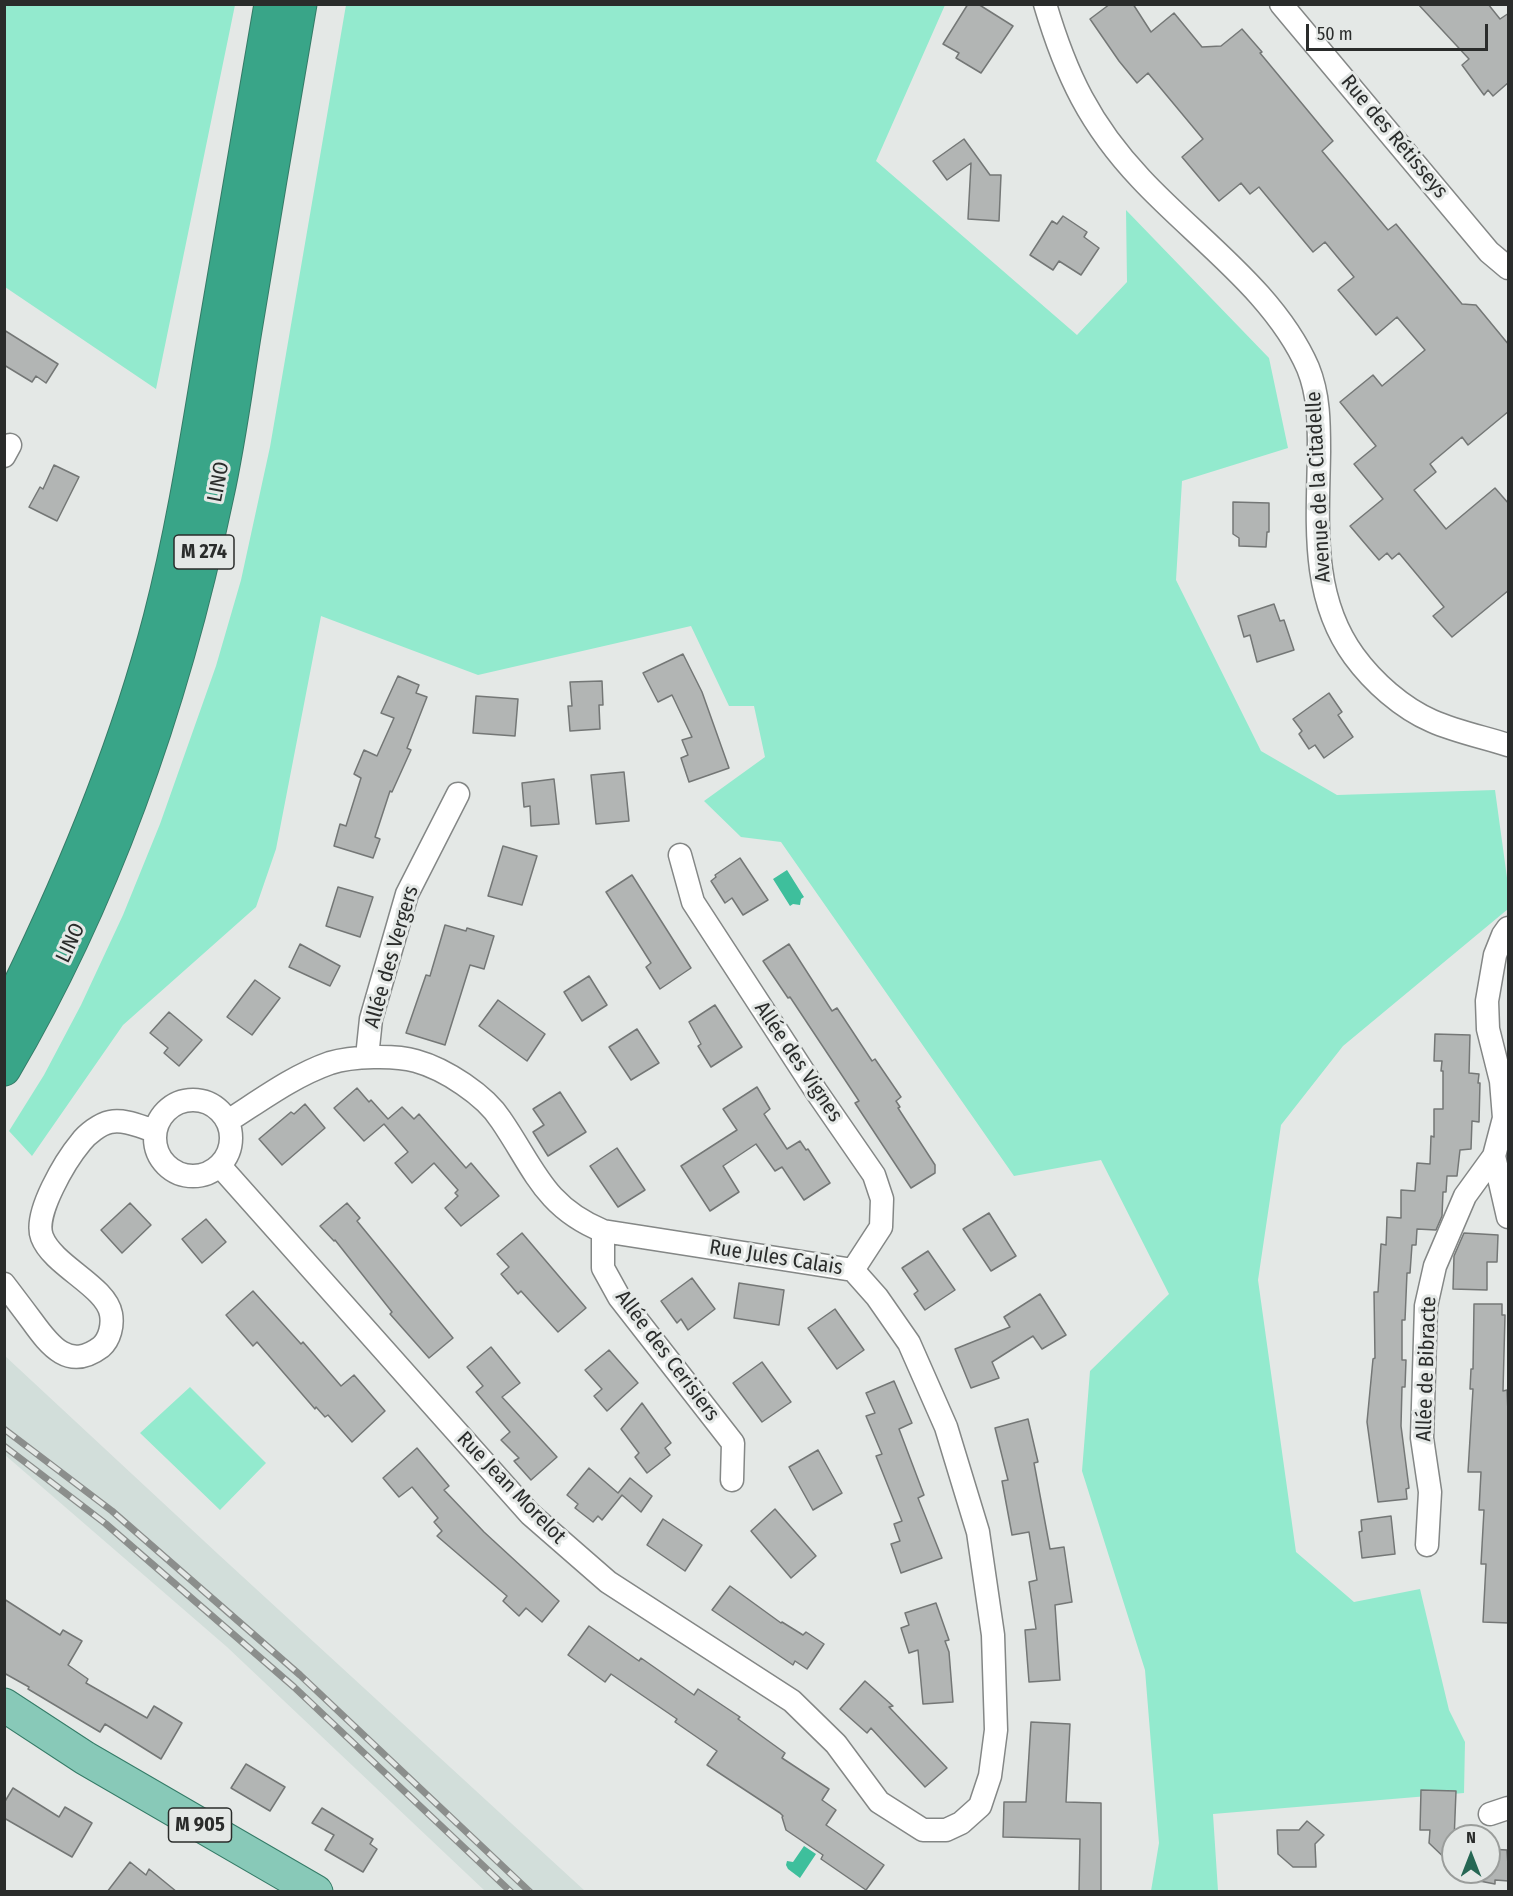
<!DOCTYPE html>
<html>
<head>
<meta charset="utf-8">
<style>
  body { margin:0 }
  #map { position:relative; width:1513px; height:1896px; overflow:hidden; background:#e4e8e6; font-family:"Fira Sans Condensed",sans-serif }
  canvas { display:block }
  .frame { position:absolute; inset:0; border:6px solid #2a2c2b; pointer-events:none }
  .north { position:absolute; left:1441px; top:1824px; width:60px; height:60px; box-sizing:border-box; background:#e4e8e6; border:2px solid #9a9d9b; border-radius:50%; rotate:0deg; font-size:16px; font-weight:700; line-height:24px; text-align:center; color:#2a2c2b }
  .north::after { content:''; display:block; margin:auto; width:21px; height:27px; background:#266754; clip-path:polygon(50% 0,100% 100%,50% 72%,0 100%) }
  .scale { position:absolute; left:1306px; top:24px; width:182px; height:27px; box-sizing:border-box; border:3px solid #2a2c2b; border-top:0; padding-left:8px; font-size:18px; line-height:21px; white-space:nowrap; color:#2a2c2b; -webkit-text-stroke:4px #e4e8e6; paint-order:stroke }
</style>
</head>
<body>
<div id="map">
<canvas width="1513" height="1896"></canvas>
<div class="frame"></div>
<div class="north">N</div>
<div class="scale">50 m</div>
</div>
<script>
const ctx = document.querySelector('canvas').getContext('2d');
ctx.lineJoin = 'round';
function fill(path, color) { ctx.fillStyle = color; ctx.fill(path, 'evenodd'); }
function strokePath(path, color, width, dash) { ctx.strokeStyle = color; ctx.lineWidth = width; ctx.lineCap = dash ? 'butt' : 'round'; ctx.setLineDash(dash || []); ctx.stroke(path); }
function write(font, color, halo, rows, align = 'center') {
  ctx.font = font + ' "Fira Sans Condensed",sans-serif'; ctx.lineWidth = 6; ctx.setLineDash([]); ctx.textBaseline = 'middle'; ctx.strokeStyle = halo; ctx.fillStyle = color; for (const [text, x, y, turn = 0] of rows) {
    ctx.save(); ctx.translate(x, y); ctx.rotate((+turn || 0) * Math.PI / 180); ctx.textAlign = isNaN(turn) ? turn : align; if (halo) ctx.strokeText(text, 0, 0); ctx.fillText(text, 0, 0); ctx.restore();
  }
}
const built = new Path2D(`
  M4,1355L218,1554L585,1891H485L227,1647L5,1455Z`);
const green = new Path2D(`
  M4,5H235L156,389L5,287Z
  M346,5H945L876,161L1077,335L1127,282L1126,210L1269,358L1288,448L1182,481L1176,580L1261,751L1337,795L1495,790L1508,885V909L1343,1046L1281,1125L1258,1280L1296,1552L1354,1602L1420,1589L1449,1710L1465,1742L1464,1793L1213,1814L1218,1891H1151L1159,1843L1145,1670L1082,1471L1090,1371L1169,1294L1101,1160L1014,1176L781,842L741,837L704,801L765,757L754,706H729L691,626L478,675L321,616L276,849L256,907L123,1025L32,1156L9,1131L44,1075L81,1005L123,915L160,824L216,666L241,580L270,447Z
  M190,1387L266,1463L220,1510L140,1433Z`);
const water = new Path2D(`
  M787,870L804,897L801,899L800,905L793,904L790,906L773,879Z
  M804,1846L816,1854L800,1878L788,1869L786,1865L787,1861L793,1862Z`);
const building = new Path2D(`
  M968,4H978L1013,26L981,73L956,58L959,53L943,44Z
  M1110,4H1133L1151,32L1174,13L1202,47L1221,46L1242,29L1262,52L1260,53L1333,141L1322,151L1388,230L1396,224L1462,304L1476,305L1509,345V411L1468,445L1462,437L1430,464L1436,472L1414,490L1446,529L1495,488L1509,504V590L1452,637L1433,616L1444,607L1399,553L1392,559L1387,553L1379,560L1350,526L1383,499L1354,464L1376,446L1340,402L1373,375L1382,386L1425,350L1397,317L1376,335L1338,290L1354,277L1325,242L1313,252L1259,187L1250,194L1241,183L1219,201L1182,157L1203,139L1148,73L1137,83L1119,61L1090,19Z
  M1418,4H1488L1500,19L1509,13V82L1493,96L1488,90L1484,95L1462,65L1469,59Z
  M964,139L990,175H1001L999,221L968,219L971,163L947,180L933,161Z
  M1063,216L1087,232L1084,237L1099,248L1081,275L1059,261L1053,270L1030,255L1052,221L1057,224Z
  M4,330L58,364L46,383L36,376L32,382L4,365Z
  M54,465L79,477L57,521L29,507L40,487L43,489Z
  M1233,502L1269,503V532H1267L1266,547L1239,546V538L1233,534Z
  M1274,604L1280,621L1284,620L1294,650L1257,662L1250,635L1244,637L1238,616Z
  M683,654L702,692L729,768L689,782L681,758L688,755L682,740L692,737L672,695L658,702L643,673Z
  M398,676L419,685L416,693L427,697L407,748L411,750L392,792L390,791L375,837L380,839L373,858L334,846L340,824L346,826L361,778L354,774L364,750L377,756L394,718L381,713Z
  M602,681L603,705H599L600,729L570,731L568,706H572L570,682Z
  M1329,693L1342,712L1338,715L1353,737L1324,758L1315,745L1309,749L1299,734L1302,731L1293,719Z
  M476,696L518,699L515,736L473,733Z
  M624,772L629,821L596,824L591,775Z
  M554,779L559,824L531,826L530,806L524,807L522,783Z
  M503,846L537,856L522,905L488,896Z
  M740,858L768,900L743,915L732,898L725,903L711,881L716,877L715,875Z
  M632,875L691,968L660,989L646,967L651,963L606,892Z
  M338,887L373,897L360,937L326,926Z
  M445,925L466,931L467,928L494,936L484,969L470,965L445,1045L406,1033L426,975L430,976Z
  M300,944L340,966L330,986L289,967Z
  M789,944L832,1011L837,1008L872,1061L875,1059L901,1097L896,1101L900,1107L898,1108L935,1165V1173L911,1188L855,1103L859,1101L790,997L788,998L763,961Z
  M589,976L607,1005L582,1021L564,992Z
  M255,980L280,998L252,1035L227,1017Z
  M498,1000L545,1034L527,1061L479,1026Z
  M715,1005L742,1047L711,1067L698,1046L701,1044L689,1022Z
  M169,1012L202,1040L179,1066L164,1053L168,1048L150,1033Z
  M637,1029L659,1063L631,1080L609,1047Z
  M1435,1034L1470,1035L1469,1073L1479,1074L1478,1083H1480L1479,1122L1472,1121L1471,1149L1460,1150L1457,1176H1447L1446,1192H1443L1442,1216L1436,1230L1417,1229L1416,1245H1412L1410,1273H1407L1405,1320H1402V1360H1406L1405,1387H1402L1401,1426L1409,1488L1406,1489L1407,1499L1378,1502L1367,1422L1373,1359L1375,1358L1374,1292H1378L1381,1244L1386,1245L1387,1217L1401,1218V1190L1415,1191L1417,1163L1430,1164L1431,1136L1434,1137V1109H1443V1071H1441L1442,1061H1434Z
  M757,1087L770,1109L764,1114L787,1149L800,1141L806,1150L808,1149L830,1183L804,1200L782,1167L775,1171L756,1144L723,1166L739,1192L710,1211L681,1166L737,1130L723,1109Z
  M357,1088L369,1102L371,1100L388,1119L402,1107L414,1119L419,1114L466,1168L471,1163L499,1196L461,1226L445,1208L458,1196L455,1193L458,1190L434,1163L412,1183L395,1163L408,1152L384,1124L364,1141L334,1108Z
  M560,1092L586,1132L548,1156L533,1132L544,1125L533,1109Z
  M305,1104L325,1128L282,1165L259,1139L291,1112L294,1114Z
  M617,1148L645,1190L618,1207L590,1166Z
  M130,1203L151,1225L122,1253L101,1230Z
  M347,1203L360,1218L357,1221L453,1338L429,1358L390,1314L392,1312L335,1240L334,1241L320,1226Z
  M989,1213L1016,1256L991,1271L963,1229Z
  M206,1219L226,1242L202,1263L182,1239Z
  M522,1233L586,1308L558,1332L521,1291L518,1294L501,1274L509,1267L497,1254Z
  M1464,1233L1498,1235L1497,1262H1487V1290L1453,1289L1454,1256Z
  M928,1251L955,1290L925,1310L914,1294L918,1291L902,1268Z
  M692,1278L715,1309L688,1330L681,1319L677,1323L661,1301Z
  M739,1283L784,1290L779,1325L734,1318Z
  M253,1291L301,1344L303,1342L341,1386L354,1375L385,1411L352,1442L328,1415L325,1417L316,1407L315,1409L257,1342L253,1346L226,1315Z
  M1040,1294L1066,1335L1042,1349L1033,1336L992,1362L999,1378L971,1388L955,1349L1010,1327L1004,1317Z
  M1474,1304H1502V1315H1505L1503,1391L1507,1390L1509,1435V1623L1483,1622L1486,1564H1481L1484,1510H1479L1481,1472H1468L1473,1389H1470L1471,1369H1473Z
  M835,1309L864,1350L837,1369L808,1328Z
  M491,1347L520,1383L502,1397L557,1457L531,1480L514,1461L519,1458L501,1440L510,1432L476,1392L483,1386L467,1367Z
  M609,1350L638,1383L607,1411L594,1396L602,1389L585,1370Z
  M762,1362L791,1402L762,1422L733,1383Z
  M894,1381L912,1423L899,1429L924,1495L918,1498L942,1558L901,1573L891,1544L900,1541L894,1524L902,1521L876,1456L882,1454L866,1416L875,1413L866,1393Z
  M642,1403L671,1443L665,1448L670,1455L647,1473L635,1457L639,1453L621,1429Z
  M1028,1419L1038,1462L1034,1463L1050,1549L1064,1547L1072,1602L1055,1605L1060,1680L1029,1682L1025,1630L1036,1629L1029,1582L1037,1580L1029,1532L1012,1535L1002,1481L1008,1480L995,1428Z
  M417,1448L449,1486L444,1490L484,1532L559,1601L542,1622L526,1608L519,1616L503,1601L507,1596L437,1536L442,1531L434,1522L438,1518L412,1487L399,1497L383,1478Z
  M818,1450L842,1493L813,1510L789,1467Z
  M589,1468L618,1493L630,1478L652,1496L641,1512L622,1495L602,1520L598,1516L593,1522L575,1508L578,1504L567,1495Z
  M775,1509L816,1556L791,1578L751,1531Z
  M1391,1516L1395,1554L1362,1558L1359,1532L1362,1531L1361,1520Z
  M663,1519L702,1545L685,1571L647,1545Z
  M730,1586L781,1623L782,1622L803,1635L806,1632L824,1644L807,1669L795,1661L793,1665L712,1610Z
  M4,1599L60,1635L63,1630L82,1641L68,1665L88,1679L86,1683L147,1718L154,1706L182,1723L161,1759L105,1724L100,1732L28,1689L29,1687L4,1673Z
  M936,1603L949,1640L945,1641L949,1652L953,1702L923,1704L918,1650L909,1653L901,1628L909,1625L905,1613Z
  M589,1626L639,1661L641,1658L694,1695L698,1689L740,1717L738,1719L785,1753L782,1758L829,1789L822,1800L836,1810L826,1825L884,1865L866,1890L821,1859L823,1855L786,1830L782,1817L783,1816L780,1813L707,1765L717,1751L675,1722L677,1719L611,1674L605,1682L568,1655Z
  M865,1681L893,1706L889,1707L947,1768L925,1787L871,1728L867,1733L840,1709Z
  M1031,1722L1070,1724L1066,1802L1101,1803V1892H1079L1080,1839L1003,1837L1004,1802H1026Z
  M246,1764L285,1787L270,1811L231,1788Z
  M13,1788L59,1817L65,1807L92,1823L72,1857L4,1818V1803Z
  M1421,1790L1456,1791L1453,1866L1429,1843L1430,1830H1420Z
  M322,1808L373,1839L370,1844L377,1849L363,1872L325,1850L334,1835L312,1823Z
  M1307,1821L1324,1835L1315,1844L1316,1867H1293L1278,1854L1277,1830H1299Z
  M1489,1849L1507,1850L1509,1881L1495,1880V1884L1464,1878L1459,1872H1489Z
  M130,1862L146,1875L149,1869L177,1892H107Z`);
const street = new Path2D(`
  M1045,4C1066,75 1090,125 1141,179C1197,239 1275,292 1308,368C1319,395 1319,423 1319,452C1318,521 1310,596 1354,656C1373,682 1402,708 1432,721C1457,732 1483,737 1508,745
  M1281,4L1489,252L1508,268
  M4,456L10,445
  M680,855L693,902L816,1091L874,1175L882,1199L881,1227L853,1270
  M367,1057L371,1019L407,894L458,794
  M155 1138a38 38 0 1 1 76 0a38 38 0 1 1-76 0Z
  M1494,1156L1508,1217
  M220,1166L530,1514L608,1582L792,1701L836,1744L879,1802L923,1830H946L961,1823L980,1806L990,1776L996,1730L993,1635L978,1532L946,1427L909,1343L877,1297L853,1270L603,1231C544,1207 534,1168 501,1120C485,1095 445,1069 416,1061C395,1055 352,1056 330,1063C293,1076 261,1100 228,1121
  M603,1231V1268L619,1297L733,1443L732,1480
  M4,1284C14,1297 23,1309 32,1321C50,1346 69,1371 101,1347C110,1339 113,1325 111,1314C106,1286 53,1266 42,1237C33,1214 66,1160 81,1142C87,1134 100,1124 110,1122C125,1119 141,1127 155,1131
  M1427,1545L1430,1492L1422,1438L1426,1306L1435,1266L1465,1196L1494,1156L1504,1118L1501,1081L1488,1029L1487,1001L1495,955L1503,935L1508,928
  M1490,1814L1508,1808`);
const primary = new Path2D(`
  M4,1705L85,1758L316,1892`);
const highway = new Path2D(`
  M4,1017C68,889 124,757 160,619C183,530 197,439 212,349C231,234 251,119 271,4
  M4,1069C108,892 175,695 217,495C229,441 236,385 245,330C263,221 281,113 300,4`);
const rail = new Path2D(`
  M4,1429L112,1511L300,1675L530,1892
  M4,1446L106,1524L294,1687L511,1892`);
const shields = [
  [204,552,60],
  [200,1825,63]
];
const shieldNames = [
  ["M 274",204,552],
  ["M 905",200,1825]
];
const streetNames = [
  ["Rue des Rétisseys",1394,137,50],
  ["LINO",219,482,-79],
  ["Avenue de la Citadelle",1319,487,-93],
  ["LINO",71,943,-65],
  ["Allée des Vergers",392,957,-74],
  ["Allée des Vignes",798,1062,56],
  ["Rue Jules Calais",776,1258,9],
  ["Allée des Cerisiers",667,1356,53],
  ["Allée de Bibracte",1427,1369,-88],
  ["Rue Jean Morelot",511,1488,46]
];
fill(built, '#d2deda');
fill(green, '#93eace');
fill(water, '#3ebf9c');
fill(building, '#b2b5b4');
strokePath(building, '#747776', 1.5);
strokePath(street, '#848786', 25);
strokePath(primary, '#347b67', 35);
strokePath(highway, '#347b67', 35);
strokePath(street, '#fff', 22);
strokePath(primary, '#88c9b8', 33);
strokePath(highway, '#39a588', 33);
strokePath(rail, '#8b8e8c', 7);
strokePath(rail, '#e4e8e6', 4.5, [14]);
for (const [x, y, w] of shields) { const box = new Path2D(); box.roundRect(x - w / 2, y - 17, w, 34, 4.5); ctx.fillStyle = '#e4e8e6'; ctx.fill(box); strokePath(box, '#2a2c2b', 1.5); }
write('bold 20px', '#2a2c2b', null, shieldNames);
write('21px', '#2a2c2b', '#e4e8e6', streetNames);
</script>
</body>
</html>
